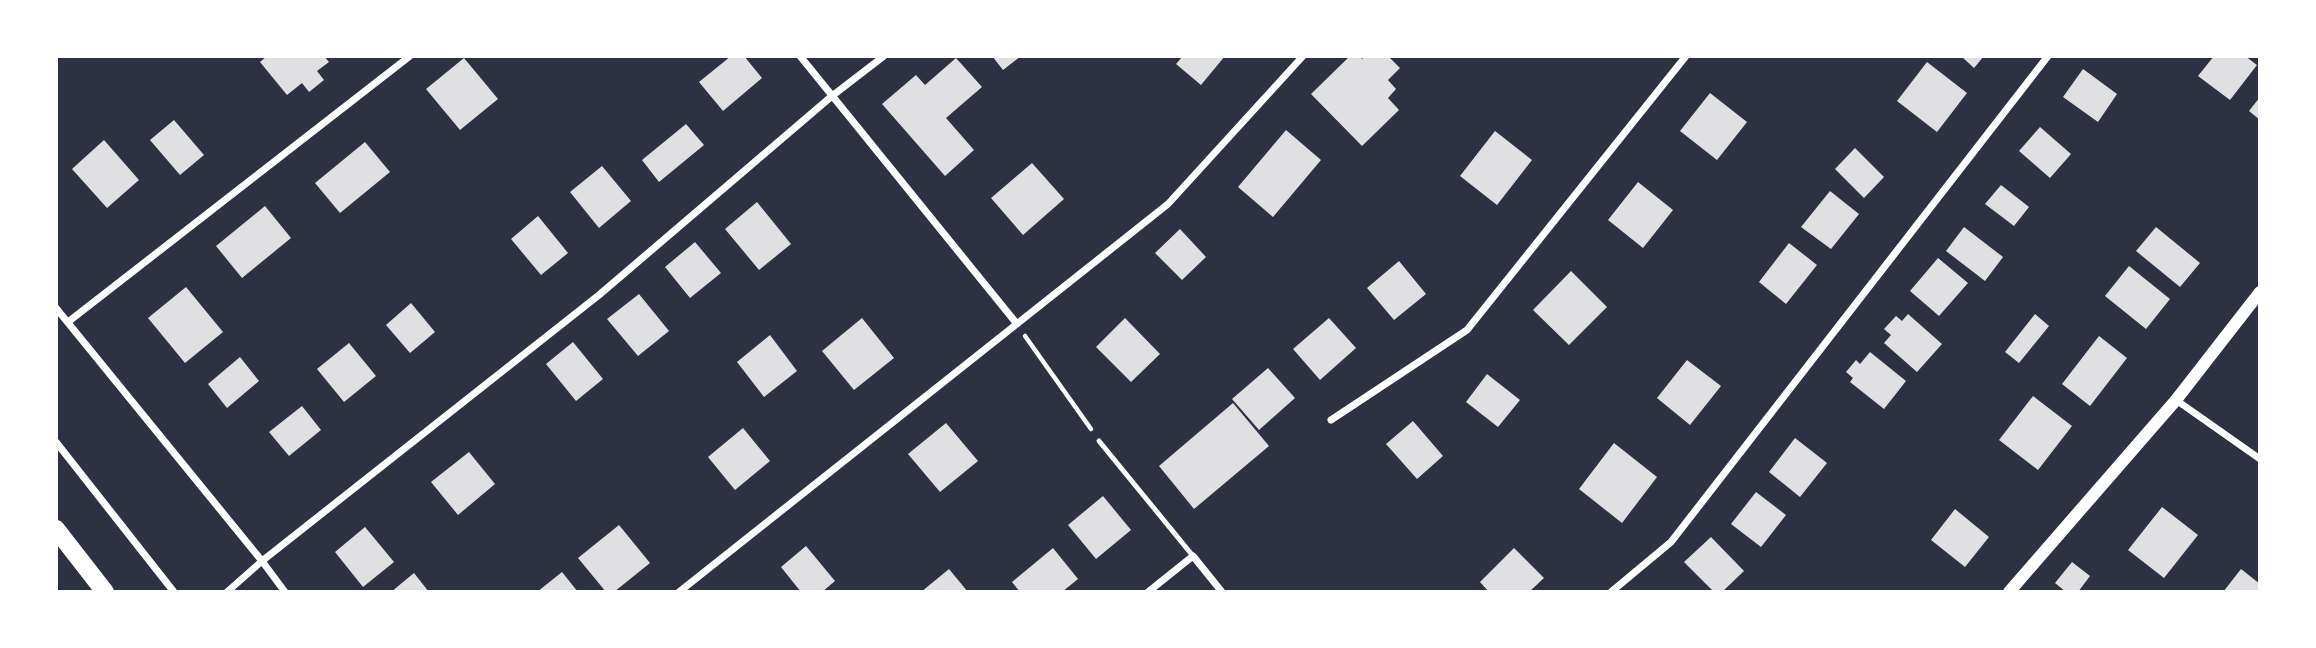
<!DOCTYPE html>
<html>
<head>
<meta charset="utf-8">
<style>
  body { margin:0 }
  #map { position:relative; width:2316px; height:648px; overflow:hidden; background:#2d3142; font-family:"PT Serif",serif }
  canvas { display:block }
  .frame { position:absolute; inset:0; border:58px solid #fff; pointer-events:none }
</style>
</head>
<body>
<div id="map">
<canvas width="2316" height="648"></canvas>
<div class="frame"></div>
</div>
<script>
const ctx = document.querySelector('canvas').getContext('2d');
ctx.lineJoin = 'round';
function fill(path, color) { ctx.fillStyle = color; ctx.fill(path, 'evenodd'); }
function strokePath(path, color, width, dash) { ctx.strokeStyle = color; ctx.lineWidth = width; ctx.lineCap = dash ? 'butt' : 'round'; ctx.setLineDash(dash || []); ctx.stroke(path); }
const building = new Path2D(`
  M267,56H324L329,62L317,71L324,80L309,92L302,83L287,95L260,62Z
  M731,56H744L762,78L723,111L699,82Z
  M992,56H1021L1003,70Z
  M1183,56H1225L1201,85L1176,64Z
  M1350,56H1360L1362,59L1365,56H1388L1400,68L1388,80L1396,89L1388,98L1399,110L1362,146L1311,94Z
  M1961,56H1984L1974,68Z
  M2214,56H2245L2257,65L2230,100L2198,76Z
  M464,58L498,99L460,130L426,89Z
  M956,58L982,87L946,118L974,150L945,176L882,104L916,75L925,85Z
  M1927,62L1967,93L1937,132L1897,101Z
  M2083,69L2117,94L2098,122L2063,97Z
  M1710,93L1747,122L1717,160L1680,131Z
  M2260,97V120L2249,111Z
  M174,120L204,155L180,175L150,140Z
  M686,124L704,145L659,182L642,160Z
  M2040,127L2071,154L2050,178L2019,151Z
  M1286,130L1321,160L1273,217L1238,187Z
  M1495,131L1532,160L1497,205L1460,176Z
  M104,140L139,180L107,208L72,169Z
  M365,142L390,172L340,213L315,183Z
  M1855,148L1884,177L1864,198L1835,169Z
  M1032,163L1064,199L1023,235L991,198Z
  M602,166L631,201L599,228L570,192Z
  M1638,182L1673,210L1643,248L1608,220Z
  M2001,185L2029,207L2014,226L1985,204Z
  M1830,191L1859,214L1831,249L1801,227Z
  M757,202L791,244L759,270L725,229Z
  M265,206L291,238L242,278L216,246Z
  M538,216L568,253L541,275L511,239Z
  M1964,227L2003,257L1985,281L1946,251Z
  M2156,227L2200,263L2180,287L2136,251Z
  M1180,229L1206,257L1182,280L1155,253Z
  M695,242L721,273L690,298L665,267Z
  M1789,243L1817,265L1786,304L1759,282Z
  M1938,258L1968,283L1939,316L1910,291Z
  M1399,261L1426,294L1394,320L1367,288Z
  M2129,266L2170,299L2146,329L2105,296Z
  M1571,271L1607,307L1569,345L1533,310Z
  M186,287L223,332L185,363L148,318Z
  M639,294L669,331L638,356L607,319Z
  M411,303L435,332L410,353L386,325Z
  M1908,314L1942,344L1917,372L1884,343L1891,335L1884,329L1896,316L1902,321Z
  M2035,314L2049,326L2019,363L2005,352Z
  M862,318L894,358L854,390L822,351Z
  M1125,318L1160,354L1131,382L1096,347Z
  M1329,318L1356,348L1320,380L1293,349Z
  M770,335L797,371L764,397L737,362Z
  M2099,336L2127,358L2090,406L2062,384Z
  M573,342L603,379L576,401L546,364Z
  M349,343L376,376L344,402L317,369Z
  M1870,352L1906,381L1884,409L1850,382L1853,378L1846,372L1856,360L1860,364Z
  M240,357L259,381L227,408L208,384Z
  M1687,360L1721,386L1690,425L1657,398Z
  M1268,368L1295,398L1259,430L1232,399Z
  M1487,374L1520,400L1498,427L1466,402Z
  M2033,396L2072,426L2038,470L1999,440Z
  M1233,403L1269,446L1194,509L1159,466Z
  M302,406L321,430L289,456L269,432Z
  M1413,421L1443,456L1417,479L1386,444Z
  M946,423L978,461L940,492L908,454Z
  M743,428L770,461L735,490L708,457Z
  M1795,438L1827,463L1800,497L1769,472Z
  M1614,443L1657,477L1622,523L1579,489Z
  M469,452L495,484L458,515L431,482Z
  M1756,492L1786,515L1761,547L1731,524Z
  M1103,496L1131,530L1096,559L1068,525Z
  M2162,507L2198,535L2164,578L2128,550Z
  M1955,509L1989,537L1965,567L1931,540Z
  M619,525L650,563L614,592H606L578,558Z
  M365,527L394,562L363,587L335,552Z
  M1711,537L1744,571L1722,592H1714L1684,562Z
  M806,546L835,581L822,592H801L781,567Z
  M1053,548L1078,579L1062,592H1020L1012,582Z
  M1514,548L1544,578L1529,592H1489L1480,582Z
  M2072,562L2090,576L2078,592H2066L2055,583Z
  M949,569L968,592H921Z
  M2241,569L2260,584V592H2223Z
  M562,572L578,592H537Z
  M414,573L429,592H391Z`);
const path = new Path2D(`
  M1025,336L1091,429`);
const service = new Path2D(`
  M1099,441L1193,556`);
const minor = new Path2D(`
  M800,56L1017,324
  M56,308L262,561L285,592
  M68,322L410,56
  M2176,400L2260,459
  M1331,420L1467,330L1686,56
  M56,442L174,592
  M227,592L262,561L599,295L832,96L884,56
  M679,592L1168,204L1303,56
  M1148,592L1193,556L1222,592
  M1611,592L1671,542L2048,56`);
const tertiary = new Path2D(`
  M2009,592L2176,400L2260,292`);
const primary = new Path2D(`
  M56,529L105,592`);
fill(building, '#e0e0e3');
strokePath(path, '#fff', 4.5);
strokePath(service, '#fff', 5);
strokePath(minor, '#fff', 7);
strokePath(tertiary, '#fff', 12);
strokePath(primary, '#fff', 18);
</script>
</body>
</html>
